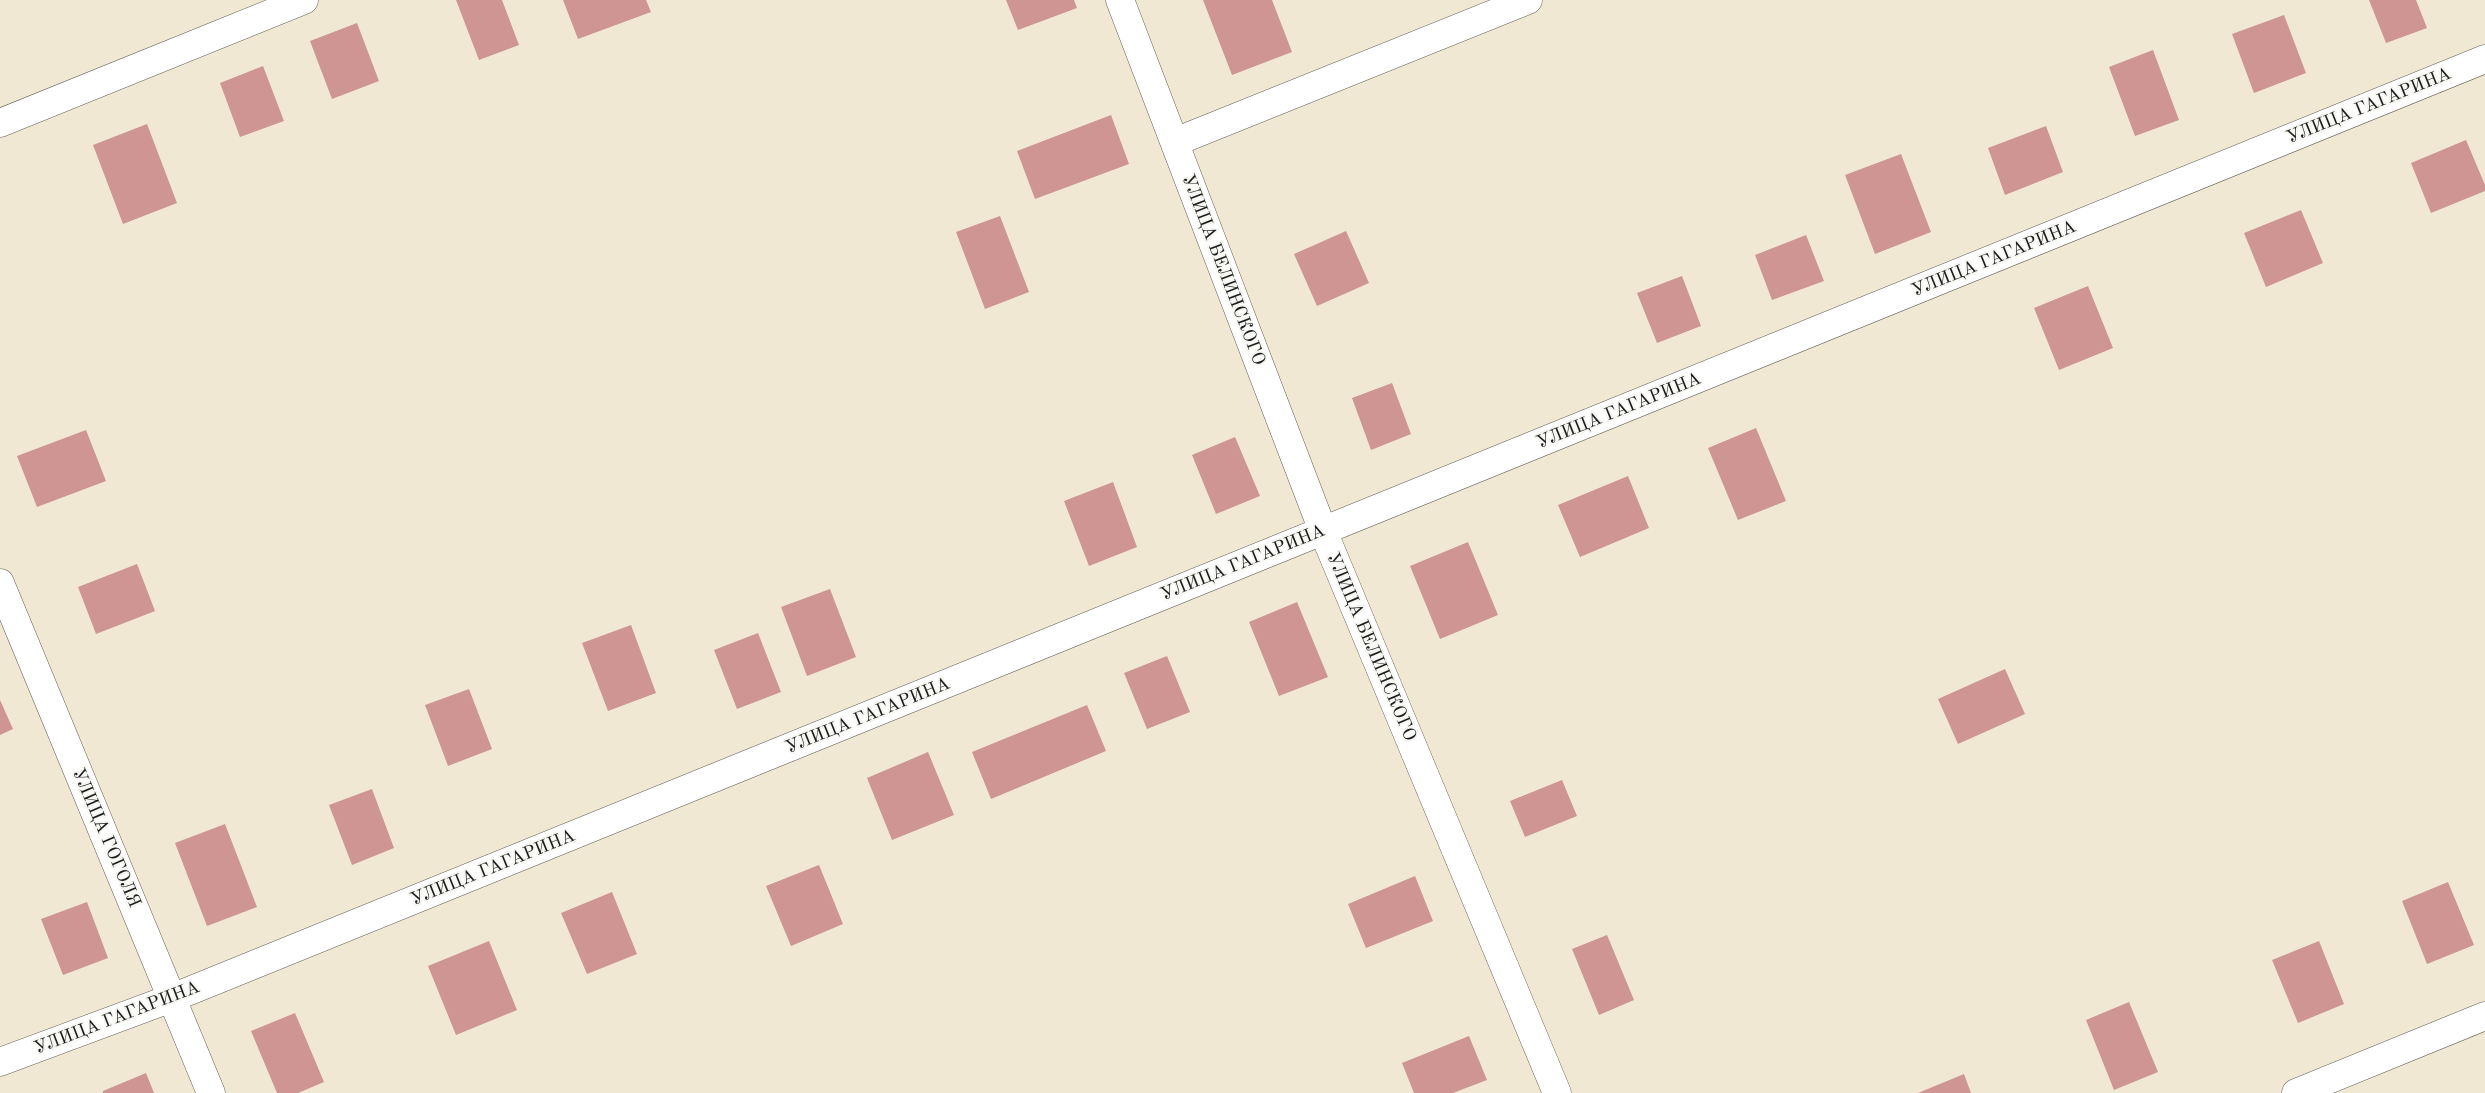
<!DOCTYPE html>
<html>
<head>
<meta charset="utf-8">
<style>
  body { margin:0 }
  canvas { display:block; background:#f0e8d3 }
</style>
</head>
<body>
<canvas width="2485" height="1093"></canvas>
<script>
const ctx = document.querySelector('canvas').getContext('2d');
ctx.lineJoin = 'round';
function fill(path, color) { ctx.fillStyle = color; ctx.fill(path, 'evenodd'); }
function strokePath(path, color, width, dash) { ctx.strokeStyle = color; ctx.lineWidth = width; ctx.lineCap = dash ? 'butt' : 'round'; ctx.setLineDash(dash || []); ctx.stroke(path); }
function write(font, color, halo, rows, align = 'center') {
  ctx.font = font + ' "Old Standard TT",serif'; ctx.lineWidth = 4; ctx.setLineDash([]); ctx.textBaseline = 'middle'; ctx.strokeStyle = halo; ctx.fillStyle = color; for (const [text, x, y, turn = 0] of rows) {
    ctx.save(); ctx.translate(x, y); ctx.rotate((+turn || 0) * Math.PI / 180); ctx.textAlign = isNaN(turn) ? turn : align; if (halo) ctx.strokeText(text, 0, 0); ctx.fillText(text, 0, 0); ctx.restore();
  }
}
const building = new Path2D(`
  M456,0H502L519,45L479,60Z
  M563,0H646L651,12L578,39Z
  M1006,0H1074L1077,8L1018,30Z
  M1203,0H1272L1292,52L1232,75Z
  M2369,0H2416L2427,28L2386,43Z
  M2284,15L2306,73L2254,93L2232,34Z
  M357,23L379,81L332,99L310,41Z
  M2153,50L2179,120L2135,136L2109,67Z
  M263,66L284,121L240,137L220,83Z
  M1111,115L1129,164L1035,199L1017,151Z
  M147,124L177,203L123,224L93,145Z
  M2046,126L2063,172L2005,195L1988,148Z
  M2466,140L2485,185V191L2431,213L2411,163Z
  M1901,154L1931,232L1875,254L1845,175Z
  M2301,210L2323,263L2266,287L2244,233Z
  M1000,216L1029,292L985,309L956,232Z
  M1346,231L1369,283L1317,306L1294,254Z
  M1806,235L1824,281L1772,300L1755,255Z
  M1682,276L1701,326L1657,343L1637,293Z
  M2088,286L2113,348L2059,370L2034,308Z
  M1392,383L1411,434L1371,450L1352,398Z
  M1756,428L1786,501L1738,520L1708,448Z
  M86,430L106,481L37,507L17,456Z
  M1235,437L1260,496L1216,514L1192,455Z
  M1628,476L1649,528L1580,557L1558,505Z
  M1113,482L1137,547L1089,566L1064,501Z
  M1468,542L1498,615L1440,639L1410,566Z
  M137,564L155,611L96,634L78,587Z
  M830,589L856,657L807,676L781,607Z
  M1297,602L1328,677L1279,696L1249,622Z
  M631,625L656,693L608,711L582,643Z
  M758,633L781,692L737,709L714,650Z
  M1167,656L1190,712L1147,729L1124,673Z
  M2005,669L2025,714L1958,744L1938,699Z
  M469,689L492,749L448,766L425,705Z
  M0,700L13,729L0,735Z
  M1087,705L1106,751L991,799L972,752Z
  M928,752L954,815L892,840L867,778Z
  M1562,780L1577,816L1525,837L1510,801Z
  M372,789L394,848L352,865L329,805Z
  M225,824L257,907L207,926L175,843Z
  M819,865L843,924L791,946L766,886Z
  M1415,876L1433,921L1366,948L1348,904Z
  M2448,882L2474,945L2427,964L2402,901Z
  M612,892L637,954L587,974L561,913Z
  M87,902L108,958L63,975L41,919Z
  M1607,935L1634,1000L1599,1015L1572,949Z
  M489,941L517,1010L456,1035L428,966Z
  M2319,941L2344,1004L2298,1023L2272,960Z
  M2129,1002L2158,1072L2114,1090L2086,1020Z
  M295,1013L324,1082L298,1093H277L251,1031Z
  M1469,1036L1487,1080L1453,1093H1414L1402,1063Z
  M146,1073L154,1093H103V1091Z
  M1964,1074L1971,1093H1918Z`);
const minor = new Path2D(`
  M1120,0L1323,531L1557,1093
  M0,123L304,0
  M1175,142L1528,0
  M0,583L211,1093
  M0,1062L172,998L2485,59
  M2296,1093L2485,1016`);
const streetNames = [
  ["УЛИЦА ГАГАРИНА",2369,106,-22],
  ["УЛИЦА ГАГАРИНА",1994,259,-22],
  ["УЛИЦА БЕЛИНСКОГО",1223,270,69],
  ["УЛИЦА ГАГАРИНА",1619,411,-22],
  ["УЛИЦА ГАГАРИНА",1243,563,-22],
  ["УЛИЦА БЕЛИНСКОГО",1371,647,67],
  ["УЛИЦА ГАГАРИНА",868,716,-22],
  ["УЛИЦА ГОГОЛЯ",106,838,67],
  ["УЛИЦА ГАГАРИНА",493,868,-22],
  ["УЛИЦА ГАГАРИНА",117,1018,-21]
];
fill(building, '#ce9593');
strokePath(minor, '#66635c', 29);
strokePath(minor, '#fff', 28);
write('18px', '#1c1c1c', '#f6f6f2', streetNames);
</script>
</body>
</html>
